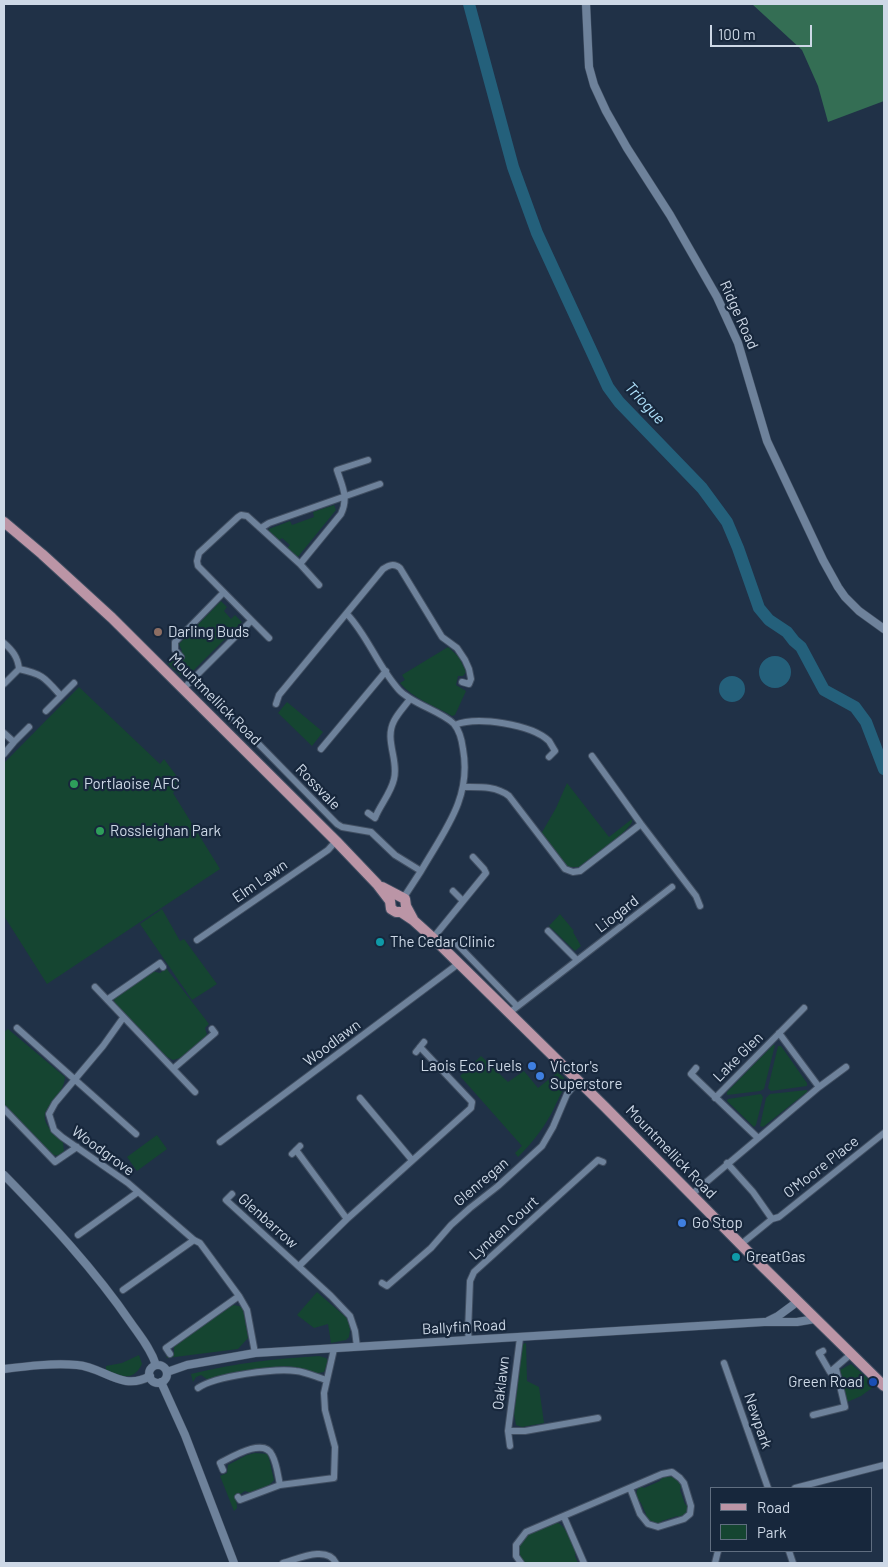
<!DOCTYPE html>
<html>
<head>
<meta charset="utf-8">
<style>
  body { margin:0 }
  #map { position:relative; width:888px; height:1567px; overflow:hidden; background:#203147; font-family:Barlow,sans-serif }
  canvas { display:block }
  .frame { position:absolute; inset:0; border:5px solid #cdd8e6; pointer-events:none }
  .legend { position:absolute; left:710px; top:1487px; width:162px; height:65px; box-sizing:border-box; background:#17273c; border:1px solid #606e80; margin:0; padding:6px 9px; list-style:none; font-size:15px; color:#cdd8e6 }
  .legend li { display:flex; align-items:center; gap:10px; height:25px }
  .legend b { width:25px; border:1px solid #606e80 }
  .scale { position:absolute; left:710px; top:25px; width:102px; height:22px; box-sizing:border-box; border:2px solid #cdd8e6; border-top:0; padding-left:6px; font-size:15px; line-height:18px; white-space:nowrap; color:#cdd8e6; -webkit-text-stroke:4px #17273c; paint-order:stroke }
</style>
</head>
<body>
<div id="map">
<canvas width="888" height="1567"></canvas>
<div class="frame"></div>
<ul class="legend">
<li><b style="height:6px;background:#bb95a6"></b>Road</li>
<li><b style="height:14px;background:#154531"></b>Park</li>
</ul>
<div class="scale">100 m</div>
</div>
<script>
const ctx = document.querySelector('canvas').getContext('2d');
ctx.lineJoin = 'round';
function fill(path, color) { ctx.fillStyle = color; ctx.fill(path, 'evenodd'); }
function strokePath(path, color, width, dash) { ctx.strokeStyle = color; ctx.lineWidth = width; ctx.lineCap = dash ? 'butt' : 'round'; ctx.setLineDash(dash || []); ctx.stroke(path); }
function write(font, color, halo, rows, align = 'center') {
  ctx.font = font + ' Barlow,sans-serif'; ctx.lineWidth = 4.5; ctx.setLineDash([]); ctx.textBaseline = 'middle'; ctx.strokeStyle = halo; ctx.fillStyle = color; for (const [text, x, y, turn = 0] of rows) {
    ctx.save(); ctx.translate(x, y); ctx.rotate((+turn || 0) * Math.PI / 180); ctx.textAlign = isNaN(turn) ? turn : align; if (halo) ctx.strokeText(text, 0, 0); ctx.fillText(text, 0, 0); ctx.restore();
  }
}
const green = new Path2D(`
  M334,505L336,510L297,558L286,549L290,545L282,538L278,541L269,532V529L290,521L292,525L314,517L313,512Z
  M221,601L227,607L224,611L231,619L235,615L242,622L185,679L168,664L182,651L179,644Z
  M448,647L459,657L466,672L463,676H458L456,685L466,691L455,715L452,716C434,705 413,699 400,683L405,680L402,675Z
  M79,687L160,764L164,759L181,782L173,793L220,869L47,984L4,916V763Z
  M287,702L323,732L312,746L278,713Z
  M567,783L609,837L632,819V822C624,836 593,856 579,867H569L566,866L541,834L556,808Z
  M162,909L180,941L184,939L217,984L192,1000L140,924Z
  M560,914L574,931L573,932L581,946L575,951L549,926Z
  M166,968L209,1024L205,1028L207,1035L205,1039L180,1058L173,1060L167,1057L115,1005L114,999L116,995L152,971L160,973Z
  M8,1029L65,1077C63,1106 22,1108 63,1142L64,1152L60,1156L53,1155L49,1152L4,1106V1067L5,1066L4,1032Z
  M773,1045H775L764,1089L760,1091L727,1095V1092Z
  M778,1046H781L807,1083V1086L771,1091L768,1088Z
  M481,1056L508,1082L524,1071L538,1088L558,1072L566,1080L567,1085C559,1095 556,1105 550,1116C541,1132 530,1145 518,1157L515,1153L522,1146L460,1076Z
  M807,1090V1092L763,1127L760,1126L766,1098L770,1094Z
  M761,1094L763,1097L756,1125L754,1127L727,1101L728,1099Z
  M157,1135L167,1149L137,1171L127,1157Z
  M317,1292L348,1319L349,1323L350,1330L349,1337L346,1340L331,1343L328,1324L314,1328L297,1315Z
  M233,1305L239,1306L243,1309L248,1338L238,1349L167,1358L166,1357L174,1352V1346L176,1344Z
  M526,1343L527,1381L539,1387L544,1423L522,1427L516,1425L514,1414L523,1344Z
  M139,1355L142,1364C133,1382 121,1377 106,1371V1366L122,1363Z
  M319,1356L326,1358L328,1361L324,1372L318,1373L317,1374C310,1372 302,1368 294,1367C270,1364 232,1375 208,1380L201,1375L196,1377L193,1382L191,1374C235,1363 274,1359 319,1356Z
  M851,1364L876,1385L861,1396L845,1403L841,1390L846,1387L840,1370Z
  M255,1453L268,1454L274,1480C269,1487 259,1490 251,1493L245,1491L236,1497L237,1508L234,1511L220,1476L227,1473L228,1465L247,1455Z
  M668,1476L676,1478L681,1486L680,1490L685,1504L689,1507C688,1514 685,1516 680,1518L677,1516L662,1521L660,1524H653L645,1518L646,1514L641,1503L636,1497L637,1490L640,1486L644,1488L660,1481L662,1477Z
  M556,1522C567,1526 571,1542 576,1552L575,1556L578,1563H525C506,1538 537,1529 556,1522Z`);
const forest = new Path2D(`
  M752,4H884V101L828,122L818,86L802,50Z`);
const water = new Path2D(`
  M759 672a16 16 0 1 1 32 0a16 16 0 1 1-32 0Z
  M719 689a13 13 0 1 1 26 0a13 13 0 1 1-26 0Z`);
const river = new Path2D(`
  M469,4L513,167L537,233L608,387L619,402L702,488L727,522L738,548L759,608L769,620L787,632L794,641L801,647L824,690L855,707L866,722L884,769`);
const minor = new Path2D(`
  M261,528L269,523L380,484
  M300,564L341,514C349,497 342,486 337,470L368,460
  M347,614C368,636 378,667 399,690C412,704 441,711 454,724C459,730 462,741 463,749C472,798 444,831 421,871
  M269,638L198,566L197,561L199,553L238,517L241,515L247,516L300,564L319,585
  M4,643C12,650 18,657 19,669
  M181,657L175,650V642L223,593
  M19,669C43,674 45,678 61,696
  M4,684L19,669
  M183,689L251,621
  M276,704L279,695L383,569C389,565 394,563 400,568L442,637L457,648L465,660L469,669L471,679L469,684L462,682
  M46,711L74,683
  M229,717L244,729L337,824L342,827L371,832L395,855L421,871L406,894L402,897
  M455,725C477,716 531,724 549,741C551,744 553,748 555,751L549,757
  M4,733L14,742L29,727
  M321,749L386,671
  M4,754L14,742
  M592,756L641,824L696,896L700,906
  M464,787C480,787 496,786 509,796L565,869L573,872L580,871L641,824
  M368,813L375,818C380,805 391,793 394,779C399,760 384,740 394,721C398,713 405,706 410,699
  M453,891L463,901
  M548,931L577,960
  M433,938L486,873L484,869L473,857
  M197,940L328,850L336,841
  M454,941L517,1006
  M95,987L195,1092
  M108,999L160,963L163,967
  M509,1013L672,887
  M123,1018L103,1046L55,1103L49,1114L54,1130L62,1137L128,1183L194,1240L200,1243L239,1296L247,1310L255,1353
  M17,1028L136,1134
  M779,1033L819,1087
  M416,1052L424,1042
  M174,1068L215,1033L212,1029
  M696,1068L691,1074L758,1138
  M360,1098L412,1160
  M715,1098L804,1008
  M4,1109L55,1162L77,1147
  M220,1142L458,964
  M296,1150L347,1219
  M292,1154L300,1146
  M727,1163L753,1192L772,1219
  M232,1194L226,1200L331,1296L350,1316L355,1331L357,1347
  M691,1195L819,1087L846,1067
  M78,1235L138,1192
  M740,1245L772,1219L779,1217L884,1133
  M299,1266L347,1219L471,1108L472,1102L420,1047
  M382,1283L387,1286L431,1248L451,1225L470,1208L498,1186L542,1146L553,1127L567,1094L578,1081
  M123,1290L194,1240
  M520,1338L508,1431H525L598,1418
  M469,1340L468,1332L470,1281L474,1272L598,1160L603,1162
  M823,1351L819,1353L830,1372L851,1354
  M170,1354L166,1348L239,1296
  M724,1363L768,1488
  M198,1388C215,1376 276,1368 296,1371C306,1372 316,1377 326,1380
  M813,1415L845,1407L836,1369
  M508,1431L510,1446
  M223,1470L220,1463C232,1457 264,1437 272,1455C277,1464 278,1476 280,1485
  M795,1488L884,1465
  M238,1497L240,1500L280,1485L334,1478L335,1447L325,1410L324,1393L334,1349
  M564,1517L584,1563
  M789,1551L793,1563
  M283,1563C298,1559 327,1545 336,1563
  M521,1563L516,1556V1545L526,1532L662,1474L672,1472L680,1478L684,1483L691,1506L690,1514L684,1519L658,1527L648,1524L640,1514L630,1488
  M715,1563L718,1551`);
const tertiary = new Path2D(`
  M586,4L589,67L594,85L606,111L627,148L670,215L717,297L738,343L767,441L823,560L838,587L845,597L859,611L884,629
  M4,1175C49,1221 94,1269 131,1323C140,1336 151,1349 156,1365
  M768,1321L778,1316L797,1302
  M149 1374a9 9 0 1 1 18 0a9 9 0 1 1-18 0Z
  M4,1369C28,1366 53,1363 77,1365C104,1367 122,1392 150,1376
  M167,1372L187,1365L255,1353L764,1322H797L815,1319
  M161,1382L185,1435L234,1563`);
const primary = new Path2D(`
  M4,522L42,554L112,618L336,841L377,884L390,901
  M382,887L405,899L406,906L413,919
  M390,901L391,909L396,912H401
  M401,912L413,920L433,938L605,1107L763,1267L884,1386`);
const markers = [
  [158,632,5,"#8d6e63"],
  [74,784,5,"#2e9e5b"],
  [100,831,5,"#2e9e5b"],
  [380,942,5,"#0f9aa8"],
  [532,1066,5,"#3f7fe0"],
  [540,1076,5,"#3f7fe0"],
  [682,1223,5,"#3f7fe0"],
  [736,1257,5,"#0f9aa8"],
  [873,1382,5,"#1a4fb4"]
];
const streetNames = [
  ["Ridge Road",739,315,66],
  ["Mountmellick Road",215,699,45],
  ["Rossvale",318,787,46],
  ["Elm Lawn",260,881,-35],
  ["Liogard",617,914,-38],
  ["Woodlawn",332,1043,-37],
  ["Lake Glen",738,1057,-45],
  ["Woodgrove",103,1151,36],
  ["Mountmellick Road",671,1152,46],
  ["O'Moore Place",821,1167,-38],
  ["Glenregan",481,1182,-40],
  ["Glenbarrow",268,1221,42],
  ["Lynden Court",504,1228,-42],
  ["Ballyfin Road",464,1327,-3],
  ["Oaklawn",501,1383,-83],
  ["Newpark",758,1421,71]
];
const poiNames = [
  ["Darling Buds",168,632],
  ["Portlaoise AFC",84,784],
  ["Rossleighan Park",110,831],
  ["The Cedar Clinic",390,942],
  ["Laois Eco Fuels",522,1066,"right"],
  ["Victor's",550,1067],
  ["Superstore",550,1084],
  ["Go Stop",692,1223],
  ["GreatGas",746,1257],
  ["Green Road",863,1382,"right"]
];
const waterNames = [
  ["Triogue",645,403,47]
];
fill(green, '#154531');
fill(forest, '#346e54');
fill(water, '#24607b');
strokePath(river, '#24607b', 12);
strokePath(minor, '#404e61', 8);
strokePath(tertiary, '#404e61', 9);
strokePath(primary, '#404e61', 12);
strokePath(minor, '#6e829b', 6);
strokePath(tertiary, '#6e829b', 8);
strokePath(primary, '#bb95a6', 10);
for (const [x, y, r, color] of markers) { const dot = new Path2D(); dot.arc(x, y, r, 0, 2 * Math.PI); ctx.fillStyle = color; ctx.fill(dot); strokePath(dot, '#17273c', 2); }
write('15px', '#cdd8e6', '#17273c', streetNames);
write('15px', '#cdd8e6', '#17273c', poiNames, 'left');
write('italic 16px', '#b0e2fc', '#17273c', waterNames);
</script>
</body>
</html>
